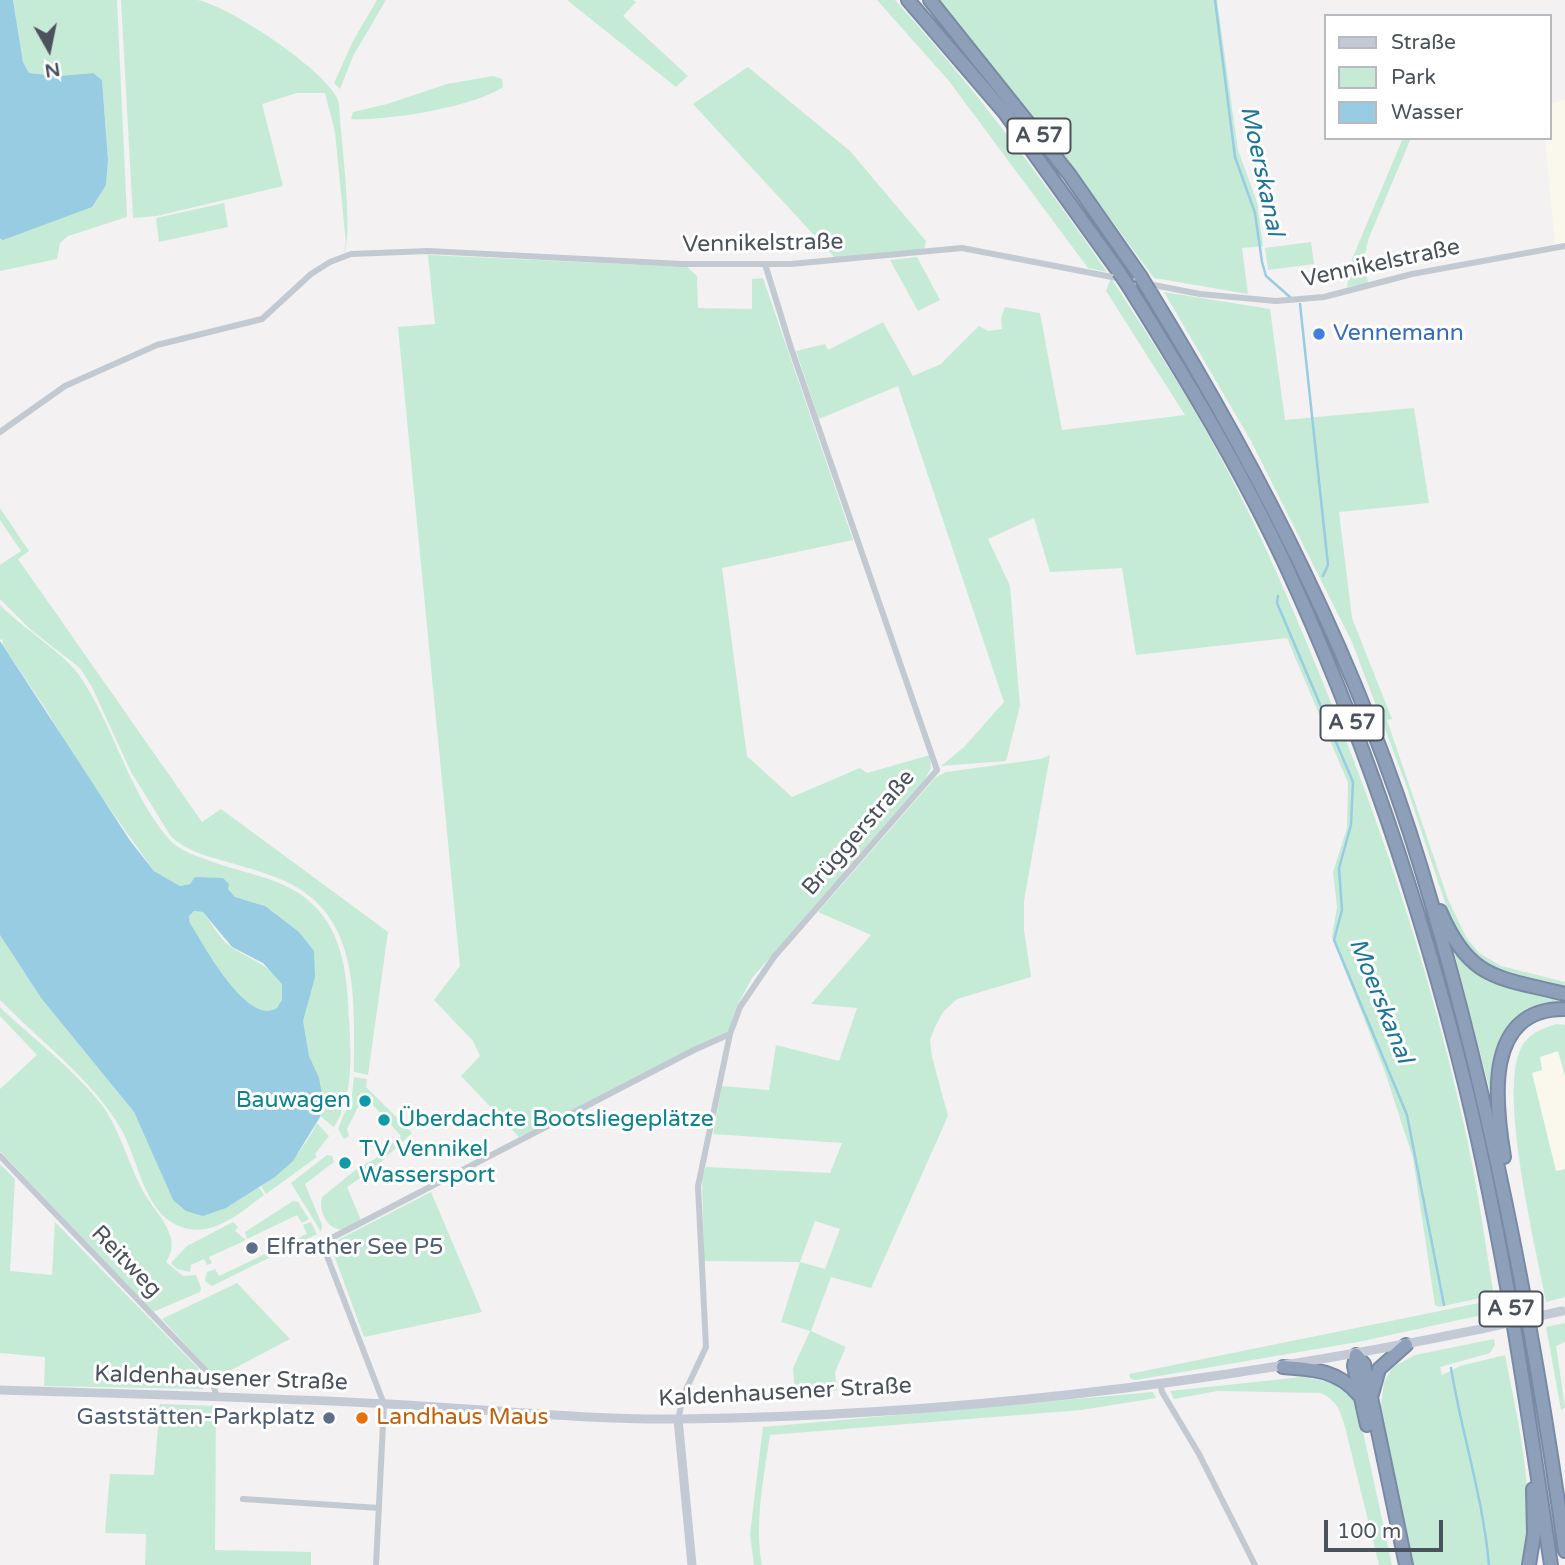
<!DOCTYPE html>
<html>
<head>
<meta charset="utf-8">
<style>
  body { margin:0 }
  #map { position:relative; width:1565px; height:1565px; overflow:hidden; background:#f3f1f1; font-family:"Varela Round",sans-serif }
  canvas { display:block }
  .legend { position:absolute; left:1324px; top:14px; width:228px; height:126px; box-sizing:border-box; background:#fff; border:2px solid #b7babe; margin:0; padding:9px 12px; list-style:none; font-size:21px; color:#4b525c }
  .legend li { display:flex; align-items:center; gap:14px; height:35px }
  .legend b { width:35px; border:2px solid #b7babe }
  .north { position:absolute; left:14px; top:14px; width:70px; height:70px; -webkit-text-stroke:5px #fff; paint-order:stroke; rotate:171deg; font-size:19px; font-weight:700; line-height:28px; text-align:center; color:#4b525c }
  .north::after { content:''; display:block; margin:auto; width:24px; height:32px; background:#4b525c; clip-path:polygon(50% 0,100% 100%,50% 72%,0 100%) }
  .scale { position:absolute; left:1324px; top:1520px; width:119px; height:32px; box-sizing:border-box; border:4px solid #4b525c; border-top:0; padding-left:9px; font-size:21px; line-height:24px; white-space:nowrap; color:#4b525c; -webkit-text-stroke:5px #fff; paint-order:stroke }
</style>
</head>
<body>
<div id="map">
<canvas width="1565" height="1565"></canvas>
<ul class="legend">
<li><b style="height:9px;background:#c4cad5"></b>Straße</li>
<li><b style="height:19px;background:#c5ebd7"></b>Park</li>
<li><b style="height:19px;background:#97cce2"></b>Wasser</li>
</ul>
<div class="north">N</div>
<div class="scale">100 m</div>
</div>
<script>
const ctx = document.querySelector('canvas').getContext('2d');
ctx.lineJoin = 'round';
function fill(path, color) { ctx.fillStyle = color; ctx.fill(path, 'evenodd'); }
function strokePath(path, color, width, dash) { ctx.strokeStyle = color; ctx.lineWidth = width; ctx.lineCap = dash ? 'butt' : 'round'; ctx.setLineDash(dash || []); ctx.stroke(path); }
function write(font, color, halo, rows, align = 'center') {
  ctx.font = font + ' "Varela Round",sans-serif'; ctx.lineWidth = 6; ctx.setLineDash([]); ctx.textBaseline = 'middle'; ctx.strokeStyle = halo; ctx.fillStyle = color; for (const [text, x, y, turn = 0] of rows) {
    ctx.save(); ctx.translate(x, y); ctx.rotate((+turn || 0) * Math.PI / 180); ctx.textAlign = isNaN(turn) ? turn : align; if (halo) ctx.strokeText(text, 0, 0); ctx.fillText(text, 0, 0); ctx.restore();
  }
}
const commercial = new Path2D(`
  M1565,99V243L1555,245L1545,138H1549V105Z
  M1559,1051L1565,1076V1169L1556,1171L1532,1073L1542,1070L1540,1057Z`);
const green = new Path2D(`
  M13,0H117L127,217L68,236L60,243L57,259L0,271V240L50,220L106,185L108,160L102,80L92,73L58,76L29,73L23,62Z
  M121,0C146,0 173,0 197,0C226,4 335,75 339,104C340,129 354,238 344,253L346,243L335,132L325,93H297L262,104L283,186L157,216L133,218Z
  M377,0H386L353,56L340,89L334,83L353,41Z
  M567,0H633L636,2L623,16L688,76L676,87Z
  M877,0H895C973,86 1041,177 1107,272L1088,268L949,81Z
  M938,0H1217L1238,150L1257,202L1263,246L1242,248L1248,294L1154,278L1074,170Z
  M748,67L850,151L926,241L924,249L836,259L693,104Z
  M493,76L502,79L503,87C473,107 388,121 351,119L353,112L387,104L447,84Z
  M1403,138H1411L1368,240L1364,260L1368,283L1347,287L1352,259Z
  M224,203L228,227L159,242L156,218Z
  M1311,242L1314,264L1268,270L1265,248Z
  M428,255L687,267L697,276L698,308L752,309V279L763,278L853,540L722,568L747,756L792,797L860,768L867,773L930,755L931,768L924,781L752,978L737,1006L728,1032L519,1137L461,1076L480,1056L473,1041L434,1000L460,966L398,327L435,324Z
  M917,257L940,300L918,311L890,260Z
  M1111,278C1141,325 1172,371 1199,419C1250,507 1290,600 1328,695C1387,840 1435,989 1468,1143C1479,1196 1486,1249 1495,1302L1480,1298L1439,1307L1435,1305L1413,1158L1385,1072L1332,937L1337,907L1333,872L1347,828L1348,783L1287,638L1136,655L1122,568L1050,572L1034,518L988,539L1010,586L1020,706L1006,761L941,766L964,747L1004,702L898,386L819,419L796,351L825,344L828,350L883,322L913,376L941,364L979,326L988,331L1002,329L1001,318L1005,307L1040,313L1062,430L1185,415L1106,291Z
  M1164,292L1270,309L1285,420L1414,408L1429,503L1339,512L1352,618L1392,719L1387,720L1448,899L1466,937L1479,953L1501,966L1565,982V988L1508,975L1489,967L1463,944L1451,921L1406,785L1352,642L1251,441Z
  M0,508L29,551L18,559L202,822L221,809L388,932L368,1075L354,1072C354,1008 361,926 298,888C280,877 258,871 238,865C216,858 186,853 170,835L131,772L92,687L80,668L31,630L0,599V565L21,551L0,520Z
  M0,605C21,627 65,654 79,675C114,726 127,788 167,837C178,851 197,856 213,862C235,870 257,874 279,883C339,908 347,960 349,1019C351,1054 354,1096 334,1127L320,1116C327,1079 300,1055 303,1020C305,1006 311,990 315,977L265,906L235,897L228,889L190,884L180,886L154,871L76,761L47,711L2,644L3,639L0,640Z
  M1050,755L1024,901V930L1031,977L957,999L943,1012L935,1027L930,1040L932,1057L948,1116L871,1288L831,1277L811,1331L846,1347L835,1372L837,1390L795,1396L793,1368L810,1331L781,1322L800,1262L704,1261L702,1178L706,1167L830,1173L842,1143L713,1134L722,1086L769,1090L776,1045L839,1061L857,1008L811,1004L871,935L818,912L936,777L946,772L1041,759ZM815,1221L840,1229L825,1269L800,1262Z
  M194,911L203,912C212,924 219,938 231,947C248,959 304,978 277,1008C247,1027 203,943 190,923L189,916Z
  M0,935L41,998L134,1112L173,1200L226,1208L259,1187L264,1195C241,1212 213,1238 182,1227C144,1215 139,1160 121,1129C92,1079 41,1042 0,1000Z
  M1452,944L1464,959L1565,996V1006L1512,1029L1494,1106Z
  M0,1007C33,1039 73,1068 101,1104C122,1132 128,1166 146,1196C158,1216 183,1238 166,1262L183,1276L196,1275L201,1288L200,1292L153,1312L0,1151V1089L37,1055L0,1016Z
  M1556,1024L1565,1025V1076L1558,1051L1540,1057L1542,1070L1532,1073L1556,1171L1565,1169V1297L1546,1302C1536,1247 1498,1094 1521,1048C1529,1033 1542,1029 1556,1024Z
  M354,1077L367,1079L366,1087L412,1133L373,1169L347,1187L361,1220C357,1222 351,1228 346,1229C328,1233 318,1211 322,1197L358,1168L375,1159L401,1136L364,1095L347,1129L349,1136L344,1139L338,1129L352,1095Z
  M317,1123L329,1136L315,1154L317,1157L266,1194L261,1186C285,1171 305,1148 317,1123Z
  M327,1155L332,1156L334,1162L305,1184L322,1225L321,1232L291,1183Z
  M0,1164L15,1179L10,1271L52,1275L55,1222L204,1374L207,1380L203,1389L44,1386L45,1357L0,1353Z
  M431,1192L482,1312L364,1337L330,1244Z
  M293,1201L298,1202L309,1219L302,1223L297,1215L247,1239L245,1232Z
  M233,1222L238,1227L235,1231L246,1240L209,1257L212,1263L207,1265L204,1259L191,1265L190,1272L177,1269L171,1263L187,1246Z
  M311,1222L317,1234L212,1286L205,1281L207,1272L215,1269L219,1276L307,1234L303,1225Z
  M237,1283L290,1339L216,1378L162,1319Z
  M1479,1303L1487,1306L1491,1313L1358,1342L1135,1380L1130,1378L1129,1374Z
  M1565,1323V1342L1556,1346L1565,1407L1561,1410L1546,1327Z
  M1494,1339L1495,1345L1490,1353L1440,1367L1442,1375L1460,1366L1505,1355C1518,1422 1537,1497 1523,1565H1413L1380,1414L1384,1382L1393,1367L1415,1355Z
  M1302,1377L1336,1383L1357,1404L1392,1565H1379L1345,1427C1340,1410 1337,1401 1321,1393L1217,1391L1174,1399L1170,1391Z
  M1153,1392L1156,1398L1081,1410L770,1435C764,1476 754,1524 762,1565H754L750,1534L763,1427Z
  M160,1404L216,1406L215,1550L311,1552V1565H145L146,1534L105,1533L110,1474L154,1475Z`);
const water = new Path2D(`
  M0,0H13L23,62L29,73L58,76L93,73L102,80L108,160L106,185L92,207L3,240L0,239Z
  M0,641L131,842L154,871L180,886L190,884L195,877L223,878L229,884L228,889L235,897L265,906L299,932L314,951L315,977L303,1021L309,1056L319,1078L323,1099L320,1117L293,1161L275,1177L226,1208L203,1216L186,1211L173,1200L134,1112L41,998L0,935ZM194,911L203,912L232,947L263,963L282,984V1000L277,1008C247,1027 203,943 190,923L189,916Z`);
const stream = new Path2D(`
  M1215,0L1235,157L1255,213L1262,262L1266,276L1290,297
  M1300,304L1328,565L1323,576
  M1278,596L1277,603L1353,782L1351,825L1339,868L1342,910L1334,940L1407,1115L1444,1305
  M1451,1368C1462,1435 1483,1497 1489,1565`);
const street = new Path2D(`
  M0,432L65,386L157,345L262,319L311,274L330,262L351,254L428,251L682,264H791L962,248L1200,294L1276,301L1324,297L1412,274L1565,246
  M0,1156L211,1376L217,1398
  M1160,1383L1162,1392L1199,1454L1255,1565
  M678,1419L684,1394L706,1347L698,1186L730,1034L740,1007L774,957L937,770L791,348L765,264
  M243,1499L379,1508
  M376,1565L384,1404L322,1243L694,1050L730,1034`);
const secondary = new Path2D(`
  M0,1390C129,1394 259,1397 389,1404C486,1409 582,1420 680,1419C948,1416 1218,1383 1481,1329
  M678,1419L692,1565`);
const highway = new Path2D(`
  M908,0L1005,113L1119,272
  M930,0L1069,174L1141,277
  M1129,287C1185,377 1241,469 1286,566C1363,733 1422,910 1466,1088C1504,1245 1527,1405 1551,1565
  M1150,292C1261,473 1359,664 1421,868C1489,1091 1533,1321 1565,1551
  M1440,911C1470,981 1498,977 1565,994
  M1504,1157C1495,1103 1483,1008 1565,1009
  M1356,1355L1364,1364L1406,1565
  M1356,1355L1354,1366L1367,1425
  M1283,1367C1313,1369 1338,1370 1359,1395
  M1372,1394L1379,1369L1406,1345
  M1529,1565L1534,1534L1533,1489`);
const secondaryBridge = new Path2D(`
  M1481,1329L1562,1311`);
const highwayBridge = new Path2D(`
  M1119,272L1129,287
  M1141,277L1150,292`);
const markers = [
  [1319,334,7,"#3f7fe0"],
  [365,1101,7,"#0f9aa8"],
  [384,1120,7,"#0f9aa8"],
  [345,1163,7,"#0f9aa8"],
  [252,1248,7,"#5c6f8a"],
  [329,1418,7,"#5c6f8a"],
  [362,1418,7,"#e8710a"]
];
const shields = [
  [1039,136,63],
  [1352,723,63],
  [1511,1309,63]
];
const shieldNames = [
  ["A 57",1039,136],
  ["A 57",1352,723],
  ["A 57",1511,1309]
];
const streetNames = [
  ["Vennikelstraße",763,244,-1],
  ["Vennikelstraße",1381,264,-12],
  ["Brüggerstraße",859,833,-49],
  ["Reitweg",126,1262,46],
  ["Kaldenhausener Straße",221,1379,2],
  ["Kaldenhausener Straße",785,1393,-3]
];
const shopNames = [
  ["Vennemann",1333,334]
];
const cultureNames = [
  ["Bauwagen",351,1101,"right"],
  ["Überdachte Bootsliegeplätze",398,1120],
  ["TV Vennikel",359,1150],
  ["Wassersport",359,1176]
];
const serviceNames = [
  ["Elfrather See P5",266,1248],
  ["Gaststätten-Parkplatz",315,1418,"right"]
];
const foodNames = [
  ["Landhaus Maus",376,1418]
];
const waterNames = [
  ["Moerskanal",1261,171,78],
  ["Moerskanal",1380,1001,68]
];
fill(commercial, '#faf8ed');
fill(green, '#c5ebd7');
fill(water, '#97cce2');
strokePath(stream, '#97cce2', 2.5);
strokePath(highway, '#798aa5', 16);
strokePath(street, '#c3c9d0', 6);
strokePath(secondary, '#c4cad5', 9);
strokePath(highway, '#8e9fb9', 12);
strokePath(highwayBridge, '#798aa5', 16, []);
strokePath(secondaryBridge, '#c4cad5', 9);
strokePath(highwayBridge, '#8e9fb9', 12);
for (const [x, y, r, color] of markers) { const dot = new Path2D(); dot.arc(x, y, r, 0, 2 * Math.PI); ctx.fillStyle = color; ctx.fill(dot); strokePath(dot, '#fff', 2.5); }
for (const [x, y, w] of shields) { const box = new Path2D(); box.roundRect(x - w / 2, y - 17.5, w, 35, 5); ctx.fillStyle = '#fff'; ctx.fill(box); strokePath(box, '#4b525c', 2); }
write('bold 21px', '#4b525c', null, shieldNames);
write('23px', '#4b525c', '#fff', streetNames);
write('23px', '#366cbe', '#fff', shopNames, 'left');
write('23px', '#0d838f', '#fff', cultureNames, 'left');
write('23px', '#4e5e75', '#fff', serviceNames, 'left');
write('23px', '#c56008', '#fff', foodNames, 'left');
write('italic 24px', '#1d759c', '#fff', waterNames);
</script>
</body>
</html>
